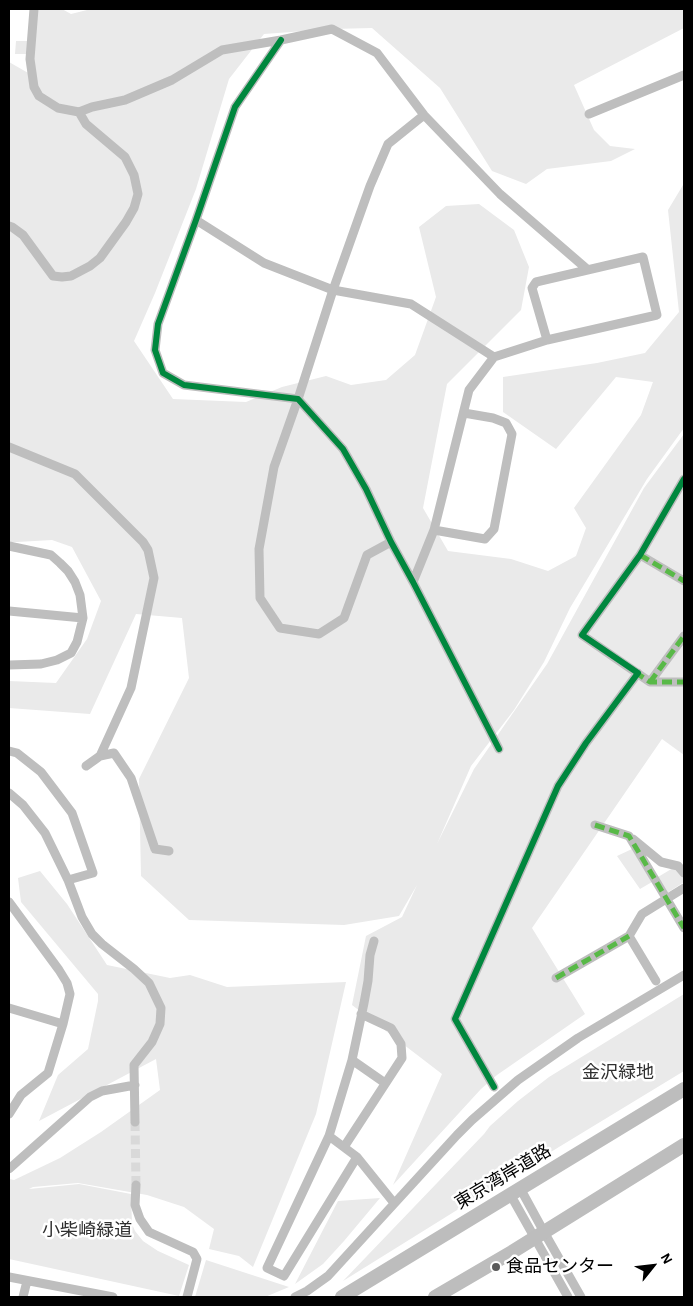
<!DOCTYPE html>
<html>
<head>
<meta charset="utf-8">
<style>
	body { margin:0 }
	#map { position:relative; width:693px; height:1306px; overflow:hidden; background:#fff; font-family:"Alegreya Sans",sans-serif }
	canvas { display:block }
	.frame { position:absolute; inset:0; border:10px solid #000; pointer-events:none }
	.north { position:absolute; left:628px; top:1241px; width:50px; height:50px; -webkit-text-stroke:4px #fff; paint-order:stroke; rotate:61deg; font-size:14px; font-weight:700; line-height:20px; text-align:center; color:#000 }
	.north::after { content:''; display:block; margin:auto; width:18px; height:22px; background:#000; clip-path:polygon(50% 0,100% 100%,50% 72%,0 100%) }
</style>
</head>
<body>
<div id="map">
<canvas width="693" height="1306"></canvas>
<div class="frame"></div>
<div class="north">N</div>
</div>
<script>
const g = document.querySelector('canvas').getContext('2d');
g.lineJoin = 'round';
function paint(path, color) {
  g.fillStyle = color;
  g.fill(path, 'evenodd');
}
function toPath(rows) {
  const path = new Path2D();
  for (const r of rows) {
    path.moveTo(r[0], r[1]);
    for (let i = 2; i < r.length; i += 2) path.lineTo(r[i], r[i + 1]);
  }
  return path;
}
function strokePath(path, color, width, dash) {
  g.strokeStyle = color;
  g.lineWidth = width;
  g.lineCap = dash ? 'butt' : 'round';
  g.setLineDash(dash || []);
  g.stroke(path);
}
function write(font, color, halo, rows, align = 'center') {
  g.font = font + ' "Alegreya Sans","Noto Sans JP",sans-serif';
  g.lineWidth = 5;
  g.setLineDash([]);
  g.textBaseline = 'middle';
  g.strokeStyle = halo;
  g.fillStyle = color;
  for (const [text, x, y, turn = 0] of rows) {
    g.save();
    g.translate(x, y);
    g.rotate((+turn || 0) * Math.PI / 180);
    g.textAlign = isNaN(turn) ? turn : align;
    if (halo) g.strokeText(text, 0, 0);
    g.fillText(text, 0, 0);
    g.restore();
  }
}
paint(toPath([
	[35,9,62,9,71,14,91,9,684,9,684,28,574,85,594,130,610,146,635,149,611,161,547,169,526,184,492,171,440,88,372,28,332,29,264,34,229,79,196,189,155,293,134,341,173,399,246,402,282,387,326,376,351,385,386,380,415,355,436,297,419,227,446,206,479,204,514,230,529,267,521,310,447,384,423,508,448,551,511,559,548,571,576,556,586,528,574,508,641,415,653,382,616,377,556,449,503,412,503,377,597,363,645,353,679,312,668,210,683,185,684,184,684,428,647,479,570,608,544,662,514,710,471,766,437,844,474,769,547,664,644,488,684,434,684,755,662,739,532,928,585,1014,497,1075,481,1089,393,1185,442,1074,352,1005,366,936,402,917,417,885,399,916,344,925,189,920,141,876,139,779,189,678,182,618,136,614,90,714,9,708,9,681,56,683,87,639,101,601,72,547,52,540,17,542,9,542,9,62,30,74,31,54,15,54,16,41,31,41],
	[632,849,652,882,640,889,617,856],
	[673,868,684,878,684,882,667,893,658,877],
	[40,871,67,904,107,965,170,978,190,975,227,987,346,982,316,1114,253,1267,239,1256,209,1249,214,1229,184,1207,147,1195,78,1183,33,1187,29,1189,79,1184,131,1194,132,1224,135,1231,143,1241,158,1251,189,1265,179,1296,9,1259,9,1179,14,1180,60,1158,101,1132,160,1090,156,1059,39,1121,58,1075,88,1049,98,1001,98,994,21,902,18,878],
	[684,994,684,1071,531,1164,343,1281,484,1134,490,1126,518,1101,549,1077],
	[380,1198,344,1241,323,1264,295,1284,338,1201],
	[206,1260,289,1287,265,1297,195,1297]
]), '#eaeaea');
strokePath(toPath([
	[135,1122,136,1185]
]), '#d9d9d9', 9, [9, 4.5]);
strokePath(toPath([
	[34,9,30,59,34,87,39,96,58,108,79,112,92,107,125,100,172,80,222,50,281,40,332,29,377,53,424,115,500,194,588,270],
	[281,40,235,107,196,220,158,324,155,350,163,373,184,385,298,399,343,449,366,489,391,542,413,582,499,749],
	[589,114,684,75],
	[196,220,264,263,333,290,411,304,494,357,469,390,434,530,413,582],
	[9,226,12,227,23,235,53,276,62,277,71,276,90,266,100,258,126,222,134,208,138,194,134,175,125,157,86,124,79,112],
	[643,257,657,315,547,340,532,288,536,282,643,257],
	[494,357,547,340],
	[9,447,75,474,143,542,148,550,154,578,131,688,100,756,86,766],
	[684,479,640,555,582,635,650,682,684,682],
	[434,530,485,539,494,529,512,434,506,423,493,418,464,413],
	[391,542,367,555,344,618,319,634,280,628,260,598,259,549,274,467,298,399,333,290,370,186,388,144,424,115],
	[9,546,51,555,60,563,68,571,75,582,80,595,83,618,77,642,71,653,57,660,41,664,9,665],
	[640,555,684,581],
	[9,611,83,618],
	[650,682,684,636],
	[9,751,17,753,41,772,72,813,93,873,68,880],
	[100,756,114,753,131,778,155,849,169,851],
	[9,793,23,805,45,833,68,880,82,917,92,934,102,944,134,969,149,983,161,1008,160,1024,152,1042,134,1065,135,1122],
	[595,825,629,836,684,928],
	[633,839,661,862,678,866,684,873],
	[9,902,59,970,67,983,70,994,63,1024,48,1073,21,1095,9,1114],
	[629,936,656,981],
	[556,978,629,936,642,914,684,888],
	[9,1008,63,1024],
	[352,1060,385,1083],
	[494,1087,455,1019,558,786,586,743,638,673],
	[329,1136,357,1157,394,1203],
	[344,1147,402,1058,401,1044,391,1028,361,1014],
	[357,1157,284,1276,267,1268,329,1136,352,1060,364,1003,368,981,370,955,374,941],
	[9,1169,90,1097,102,1091,135,1085],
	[136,1185,135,1205,140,1219,149,1232,193,1252,197,1259,187,1297],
	[520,1188,544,1232,581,1297],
	[510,1194,568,1297],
	[9,1277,113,1297],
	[23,1297,27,1281],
	[295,1297,307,1291,328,1276,457,1135,472,1120,518,1080,578,1038,684,975]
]), '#bebebe', 9);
strokePath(toPath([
	[342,1297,684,1089],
	[435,1297,512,1252,684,1145]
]), '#bdbdbd', 14);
strokePath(toPath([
	[640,555,684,581],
	[635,672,650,682,684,682],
	[650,682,684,636],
	[595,825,629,836,684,928],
	[556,978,629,936]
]), '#58b947', 5, [10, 5]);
strokePath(toPath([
	[281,40,235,107,196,220,158,324,155,350,163,373,184,385,298,399,343,449,366,489,391,542,413,582,499,749],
	[494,1087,455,1019,558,786,586,743,638,673,582,635,640,555,684,479]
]), '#00873e', 6);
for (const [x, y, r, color] of [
	[496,1267,5,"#595959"]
]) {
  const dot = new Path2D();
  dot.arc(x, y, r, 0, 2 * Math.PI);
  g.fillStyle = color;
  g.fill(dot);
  strokePath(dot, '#fff', 2);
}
write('18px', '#2f2f2f', '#fff', [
	["金沢緑地",618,1073],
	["小柴崎緑道",87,1231]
]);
write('18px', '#000', '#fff', [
	["東京湾岸道路",503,1177,-31]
]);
write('18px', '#000', '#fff', [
	["食品センター",506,1267]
], 'left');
</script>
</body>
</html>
